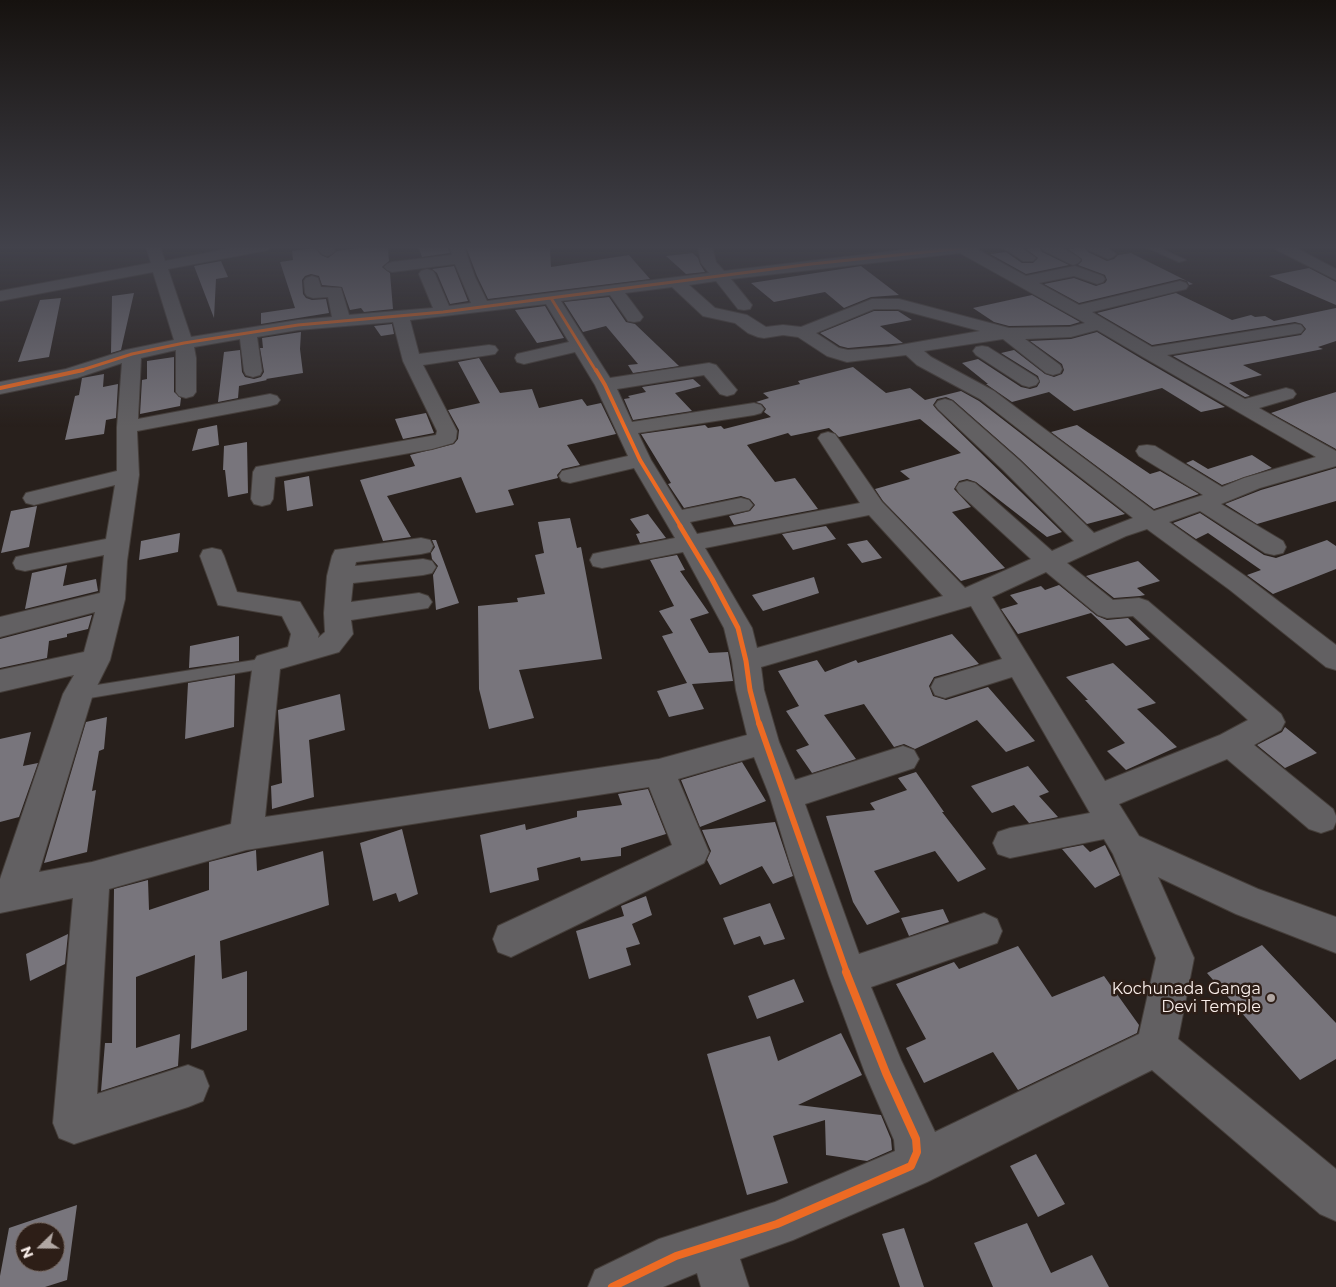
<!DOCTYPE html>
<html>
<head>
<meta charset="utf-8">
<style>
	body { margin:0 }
	#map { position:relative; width:1336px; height:1287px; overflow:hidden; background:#28201c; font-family:Montserrat,sans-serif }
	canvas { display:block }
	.north { position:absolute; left:15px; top:1222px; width:50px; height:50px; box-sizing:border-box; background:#2d1e17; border:1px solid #7f726c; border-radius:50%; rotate:248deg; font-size:14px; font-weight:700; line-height:20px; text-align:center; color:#fbf0ec }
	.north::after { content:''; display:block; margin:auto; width:18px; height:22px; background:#b1a7a3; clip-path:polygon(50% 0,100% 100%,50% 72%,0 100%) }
</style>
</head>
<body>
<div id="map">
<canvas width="1336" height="1287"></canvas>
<div class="north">N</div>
</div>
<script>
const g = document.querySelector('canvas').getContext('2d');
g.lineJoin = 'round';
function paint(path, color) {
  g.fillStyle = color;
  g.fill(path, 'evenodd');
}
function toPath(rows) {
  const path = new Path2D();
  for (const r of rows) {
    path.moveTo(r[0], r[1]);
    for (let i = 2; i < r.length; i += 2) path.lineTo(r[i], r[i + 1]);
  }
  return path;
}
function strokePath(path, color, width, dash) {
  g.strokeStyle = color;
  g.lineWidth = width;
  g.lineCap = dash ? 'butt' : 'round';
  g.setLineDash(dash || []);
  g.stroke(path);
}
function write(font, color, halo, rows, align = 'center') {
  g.font = font + ' Montserrat,sans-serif';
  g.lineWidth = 5;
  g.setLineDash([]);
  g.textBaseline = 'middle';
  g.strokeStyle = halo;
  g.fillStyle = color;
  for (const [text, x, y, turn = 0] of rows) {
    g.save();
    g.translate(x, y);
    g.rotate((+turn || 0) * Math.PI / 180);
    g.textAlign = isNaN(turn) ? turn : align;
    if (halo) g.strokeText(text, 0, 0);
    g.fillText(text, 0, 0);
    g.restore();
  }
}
paint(toPath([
	[367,247,388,247,389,261,382,267,390,273,393,309,364,312,361,308,350,310,342,287,322,285,319,276,311,274,305,276,302,280,303,294,306,298,312,300,326,299,329,313,261,324,261,313,295,308,280,262,293,260,292,251,315,248,321,255,328,258,337,251],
	[418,247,448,247,450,253,422,257],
	[466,247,550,247,551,267,629,255,650,279,488,299,477,276],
	[1036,247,1039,247,1042,252,1069,265,1026,274,990,254,1006,252,1022,263,1033,263,1038,258,1026,249],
	[1085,247,1088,252,1107,261,1114,259,1118,255,1131,253,1193,284,1189,285,1187,281,1180,279,1079,303,1044,284,1074,278,1096,286,1105,283,1107,280,1105,275,1078,265,1082,261,1082,259,1068,249],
	[693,253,698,258,700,264,705,272,686,274,666,256],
	[221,261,228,277,216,279,214,318,194,266],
	[454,266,468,301,450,304,437,273,432,269],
	[861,266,899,295,871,297,844,308,825,292,774,302,751,283],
	[1309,268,1336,282,1336,305,1269,276],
	[134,293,121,350,111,353,112,296],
	[1176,293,1232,320,1251,315,1255,317,1265,316,1274,321,1336,308,1336,341,1318,347,1323,349,1243,365,1262,375,1229,383,1250,396,1245,397,1173,356,1301,335,1306,329,1302,324,1295,322,1152,345,1097,313],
	[1032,295,1080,322,1070,325,1009,326,994,322,973,308],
	[609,297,626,322,635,324,679,366,633,373,628,365,638,364,606,326,583,332,564,302],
	[61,298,49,357,18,362,40,300],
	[545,306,564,338,537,343,515,310],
	[874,311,898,311,912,320,880,326,903,343,848,348,840,346,820,333],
	[392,324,394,334,381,336,374,326],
	[301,332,300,349,303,373,266,379,267,380,239,386,238,398,218,402,224,352,240,350,242,372,245,377,254,379,261,377,264,372,260,348,263,348,262,338],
	[1097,332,1142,359,1225,407,1201,412,1162,388,1074,411,1049,392,1012,402,986,384,988,384,962,363,978,359,1021,387,1030,389,1037,387,1040,382,1038,376,1001,353,1014,350,1045,374,1054,377,1062,374,1064,370,1062,364,1030,341,1071,339],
	[174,357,174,392,181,398,180,406,140,414,142,380,147,379,147,361],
	[479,358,500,393,532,389,539,408,582,399,587,406,601,403,616,434,567,445,580,465,562,469,557,475,558,478,508,490,514,505,476,513,461,477,387,496,411,537,383,541,360,480,415,466,410,455,454,444,458,439,459,430,448,410,480,403,458,362],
	[853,367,886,393,910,388,925,400,961,391,979,401,1125,514,1087,524,1020,459,953,400,946,397,937,399,933,405,937,410,1062,532,1047,537,976,482,967,479,959,481,954,489,971,507,952,512,1005,568,961,581,883,501,875,489,910,479,900,471,961,453,920,419,839,437,829,428,791,436,788,433,747,445,775,482,795,478,818,509,734,525,729,516,750,511,755,505,750,499,741,496,684,508,668,484,671,483,641,434,705,425,708,428,721,426,724,429,771,417,764,412,766,409,762,404,756,402,769,398,763,393,800,384,798,381],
	[104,374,103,387,118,384,116,418,106,420,104,434,65,440,75,396,79,395,82,378],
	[693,379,701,386,675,393,692,411,633,420,624,399,630,398,628,396,646,392,642,387],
	[1336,392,1336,449,1271,413,1303,402],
	[426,413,434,433,403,439,395,419],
	[217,425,219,445,192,451,198,429],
	[1077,425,1150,474,1160,471,1199,494,1154,509,1051,432],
	[247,442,248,493,228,497,225,470,223,470,224,446],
	[1252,455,1272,468,1222,485,1186,463,1193,460,1208,469],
	[1336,468,1336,501,1257,524,1225,504,1261,490],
	[309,476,313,506,287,511,284,481],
	[37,506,29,547,1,553,11,511],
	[1200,513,1264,555,1276,558,1327,540,1336,546,1336,569,1273,594,1247,575,1261,570,1208,533,1196,539,1173,523],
	[648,514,666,538,640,543,636,534,640,533,630,519],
	[570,518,577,548,581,547,602,659,519,670,534,718,489,729,479,689,478,606,518,602,517,598,545,594,535,555,544,553,538,522],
	[826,526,836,539,793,550,782,534],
	[180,533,178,552,139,560,141,541],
	[432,540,436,540,459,603,436,610,433,575,438,566,432,559,431,553,435,547],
	[867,540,882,558,862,563,847,544],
	[677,555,685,570,680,571,709,613,690,619,709,653,728,652,733,681,692,684,704,709,669,717,657,691,687,683,662,636,673,633,659,611,674,606,650,560],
	[1138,561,1160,581,1137,588,1145,595,1140,596,1114,598,1086,576],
	[67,565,63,586,96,579,98,591,25,609,32,573],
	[814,577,819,593,763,611,752,595],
	[1059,585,1097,616,1107,620,1128,618,1150,639,1126,646,1091,613,1018,634,1001,609,1018,604,1010,595,1041,586,1045,590],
	[92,615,88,629,67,634,67,637,49,641,47,658,0,668,0,639],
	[952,634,979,664,934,677,929,686,933,696,946,700,988,687,1035,741,1006,752,977,720,915,749,904,744,894,747,864,704,824,715,856,759,812,773,796,750,809,745,786,711,799,706,778,671,817,660,825,672,856,660,858,663],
	[239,636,239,661,189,668,190,646],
	[1113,663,1156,703,1137,709,1177,747,1126,770,1107,751,1125,743,1085,700,1088,700,1066,677],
	[235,675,234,727,185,739,188,683],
	[340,694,345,730,309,740,314,797,272,809,271,786,282,783,278,710],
	[107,717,104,749,99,751,92,791,96,790,87,852,44,863,86,722],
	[1285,727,1317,753,1285,768,1257,745,1282,732],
	[31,732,23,766,38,763,19,817,0,822,0,739],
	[742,762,766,801,700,827,681,780],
	[1028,766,1049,792,1039,796,1058,817,1029,823,1014,805,992,813,971,786],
	[916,772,944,812,942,812,986,869,958,882,935,851,874,871,900,912,867,925,853,902,826,816,875,810,870,803,907,790,898,778],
	[648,789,666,834,621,848,621,856,581,861,580,857,537,868,539,880,490,893,480,835,525,824,526,830,577,817,577,811,622,805,618,794],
	[775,822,793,876,773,884,762,866,720,885,707,860,711,851,702,830],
	[402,829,418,894,399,902,396,893,373,901,360,843],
	[1083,845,1090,852,1105,845,1120,875,1095,888,1062,849],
	[256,850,257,871,323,851,329,905,220,941,222,979,247,971,247,1030,191,1049,195,955,136,977,136,1048,180,1034,178,1066,101,1091,105,1043,112,1043,114,889,148,880,149,910,209,890,209,862],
	[646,896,652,915,632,924,640,944,626,948,631,965,589,979,576,931,624,916,621,906],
	[770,903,785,939,764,945,760,936,734,945,723,918],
	[943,909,949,922,909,936,901,918],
	[68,934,65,964,30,981,26,954],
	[1262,945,1336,1023,1336,1059,1300,1080,1207,973],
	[1018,946,1052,997,1104,976,1139,1025,1137,1033,1018,1090,993,1052,924,1083,906,1048,926,1039,896,984,954,962,959,969],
	[794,979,804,1002,757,1019,748,996],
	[841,1033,862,1075,798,1105,881,1115,891,1139,892,1150,867,1161,826,1155,825,1120,773,1136,788,1183,747,1195,707,1054,770,1036,778,1061],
	[1036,1154,1065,1204,1038,1217,1010,1166],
	[77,1205,67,1280,45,1287,0,1287,0,1276,9,1228],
	[25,1232,55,1232,55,1262,25,1262],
	[1027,1223,1051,1273,1092,1255,1109,1287,993,1287,974,1243],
	[904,1228,924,1287,900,1287,882,1234]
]), '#78757c');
const service = toPath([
	[1146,247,1157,247,1186,260,1179,262,1146,247],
	[267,658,272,659,274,663,272,667,267,668,78,700,73,698,71,694,73,690,78,688,267,658]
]);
const minor = toPath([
	[146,247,160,247,165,261,238,247,270,247,268,250,263,251,168,269,191,337,298,320,332,317,328,297,313,298,307,296,305,293,304,281,306,278,312,276,318,278,321,287,341,288,349,315,433,308,419,274,421,271,427,269,433,271,435,274,449,306,471,303,455,264,392,272,387,270,384,267,387,264,392,262,452,255,450,247,464,247,475,277,487,301,709,273,701,263,698,247,712,247,716,262,724,271,929,247,980,247,978,250,1026,276,1075,266,1103,276,1105,279,1103,282,1097,284,1074,276,1039,283,1079,305,1180,281,1186,283,1188,286,1186,289,1092,312,1152,347,1295,324,1301,325,1304,329,1301,333,1295,334,1167,355,1245,399,1286,388,1293,390,1296,394,1293,398,1259,408,1336,451,1336,466,1260,488,1221,504,1283,541,1286,547,1283,553,1274,555,1265,553,1200,511,1169,522,1248,578,1336,645,1336,670,1326,667,1230,590,1147,529,1126,536,1067,563,1113,600,1139,598,1148,601,1281,714,1285,722,1281,730,1254,745,1333,809,1336,816,1336,822,1333,829,1321,833,1309,829,1227,759,1119,804,1139,836,1258,889,1336,917,1336,953,1236,914,1158,877,1194,958,1178,1039,1336,1169,1336,1221,1320,1214,1152,1070,927,1182,793,1240,740,1259,749,1287,701,1287,697,1273,663,1287,588,1287,595,1270,659,1239,775,1202,895,1151,894,1140,865,1073,829,976,790,863,770,797,754,757,678,779,709,852,704,863,511,957,498,952,493,939,498,926,672,845,649,787,246,850,109,889,97,1094,188,1065,203,1071,209,1086,203,1101,188,1107,74,1144,59,1138,53,1123,73,898,0,913,0,879,63,694,74,675,0,692,0,670,84,652,95,612,0,637,0,617,100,593,104,555,25,571,16,569,13,563,16,557,25,555,106,539,115,485,34,505,26,503,23,498,26,493,117,471,117,427,122,363,77,378,0,394,0,382,66,369,126,350,174,340,153,272,0,301,0,291,151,263,146,247],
	[960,253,1085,323,1070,327,1009,328,899,299,872,299,801,327,783,325,766,327,747,315,715,308,689,285,716,281,738,309,744,310,750,309,752,305,731,279,960,253],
	[672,287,703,316,735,323,748,333,758,337,764,338,783,335,798,337,827,356,847,362,906,355,917,365,980,399,1133,518,1094,533,1019,460,952,401,945,399,938,401,935,405,938,409,1003,470,1074,541,1052,551,975,483,967,481,959,483,956,488,959,493,1031,559,965,588,882,502,835,434,828,432,821,434,818,438,860,503,697,534,690,522,749,510,753,505,749,500,741,498,682,510,651,460,638,433,754,415,761,413,764,409,761,405,754,403,632,422,617,389,704,375,720,394,727,396,734,394,737,390,716,365,709,363,610,378,561,301,610,295,628,321,634,322,640,321,643,317,625,293,672,287],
	[546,304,569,342,517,354,515,358,517,362,524,364,575,352,595,385,628,456,562,471,559,476,562,481,570,483,634,468,675,538,602,552,593,554,590,560,593,566,602,568,683,552,724,628,732,661,736,690,747,735,659,759,265,817,280,669,339,652,353,634,351,620,428,608,432,602,428,596,419,593,351,602,353,583,423,575,432,573,436,567,432,561,423,559,355,566,356,562,421,554,430,552,433,546,430,540,421,538,335,550,332,556,327,576,324,613,325,632,318,638,319,634,300,602,237,592,224,556,221,550,212,548,203,550,200,556,218,605,282,616,291,634,288,647,257,656,253,663,231,824,92,862,39,872,93,694,110,660,125,599,127,561,139,475,137,431,270,406,277,404,280,400,277,396,270,394,138,419,141,358,176,350,176,392,179,396,186,398,193,396,196,392,196,358,194,347,240,339,244,371,246,375,253,377,260,375,262,371,257,337,298,330,393,322,403,361,437,431,436,435,256,467,253,472,251,499,254,504,262,506,270,504,273,499,275,477,432,449,453,443,456,439,457,431,423,365,489,355,495,354,498,350,495,346,489,345,419,354,410,320,546,304],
	[874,309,898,309,980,331,889,347,848,350,839,348,816,333,874,309],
	[1097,330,1143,357,1316,457,1244,478,1222,487,1155,446,1147,445,1139,446,1136,451,1139,456,1203,495,1154,511,994,391,931,357,924,351,1003,339,1046,373,1053,375,1060,373,1062,369,1060,365,1025,339,1071,337,1097,330],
	[869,515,943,596,757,648,752,628,705,548,869,515],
	[1046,572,1098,615,1107,618,1133,616,1248,720,1220,735,1105,781,992,597,1046,572],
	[971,606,1002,659,935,679,931,687,935,695,945,698,1012,677,1090,813,1010,828,998,832,993,843,998,854,1010,858,1104,839,1113,854,1156,958,1139,1034,935,1132,901,1060,871,987,997,943,1002,931,997,919,984,913,859,954,805,804,914,768,919,759,914,750,903,746,795,780,779,742,764,690,761,667,971,606],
	[316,247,332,247,335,251,332,254,327,256,322,254,316,247],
	[1002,247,1020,247,1036,258,1033,261,1023,261,1002,247],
	[1041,247,1060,247,1078,257,1081,260,1078,263,1073,265,1068,263,1043,250,1041,247],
	[1087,247,1106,247,1116,254,1113,257,1108,259,1089,250,1087,247],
	[1275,247,1294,247,1336,269,1336,280,1277,250,1275,247],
	[982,346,988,347,1036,377,1039,381,1036,385,1029,387,1022,385,976,355,973,351,976,347,982,346]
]);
strokePath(service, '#453e3a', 2);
strokePath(minor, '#453e3a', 2);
paint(service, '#626062');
paint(minor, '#626062');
strokePath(toPath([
	[551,298,596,371],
	[79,371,132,354,184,343,298,325,443,312,811,264,973,247]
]), '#ed6a23', 3);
strokePath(toPath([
	[596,370,605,385,640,460,681,527],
	[0,388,83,370]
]), '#ed6a23', 4);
strokePath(toPath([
	[680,526,712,579,738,628,746,661,750,690,759,724]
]), '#ed6a23', 5);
strokePath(toPath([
	[759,723,847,973]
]), '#ed6a23', 6);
strokePath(toPath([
	[612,1287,676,1256,777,1224,911,1166,917,1152,916,1139,886,1073,846,972]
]), '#ed6a23', 8);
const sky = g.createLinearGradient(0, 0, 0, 427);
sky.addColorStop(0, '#16120f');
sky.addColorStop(0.58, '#42424b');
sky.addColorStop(1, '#42424b00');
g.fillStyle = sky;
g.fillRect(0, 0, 1336, 427);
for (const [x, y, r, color] of [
	[1271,998,5,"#b1a7a3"]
]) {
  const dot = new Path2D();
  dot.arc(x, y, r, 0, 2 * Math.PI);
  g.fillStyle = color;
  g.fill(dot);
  strokePath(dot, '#2d1e17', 2);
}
write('16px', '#fbf0ec', '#2d1e17', [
	["Kochunada Ganga",1261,989],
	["Devi Temple",1261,1007]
], 'right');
</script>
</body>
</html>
